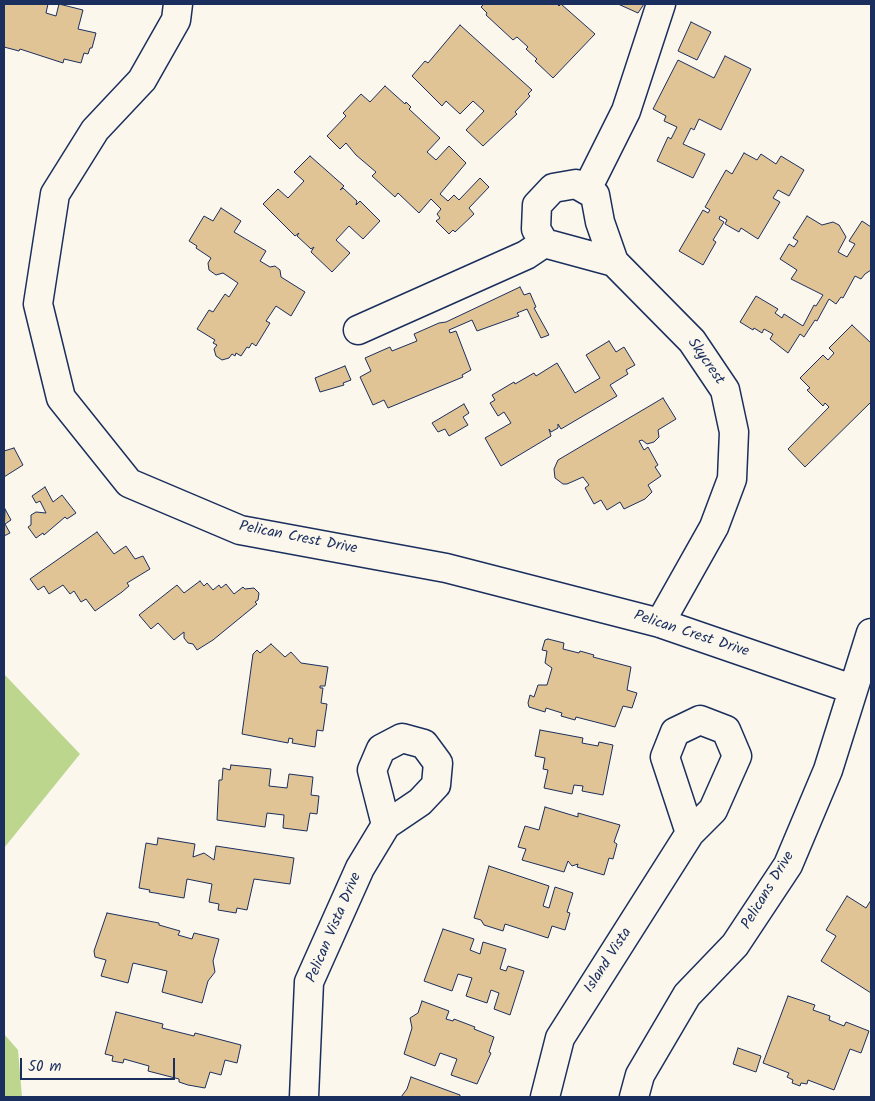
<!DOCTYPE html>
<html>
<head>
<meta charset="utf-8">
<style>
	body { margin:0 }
	#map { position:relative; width:875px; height:1101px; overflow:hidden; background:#fbf7ec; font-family:Kalam,sans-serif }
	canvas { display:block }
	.frame { position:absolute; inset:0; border:5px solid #1b2f5e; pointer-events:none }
	.scale { position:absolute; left:20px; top:1058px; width:155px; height:22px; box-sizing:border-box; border:2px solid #1b2f5e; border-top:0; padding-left:6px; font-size:15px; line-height:18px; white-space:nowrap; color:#1b2f5e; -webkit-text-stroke:4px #fbf7ec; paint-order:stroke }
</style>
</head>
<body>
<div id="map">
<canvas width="875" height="1101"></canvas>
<div class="frame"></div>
<div class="scale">50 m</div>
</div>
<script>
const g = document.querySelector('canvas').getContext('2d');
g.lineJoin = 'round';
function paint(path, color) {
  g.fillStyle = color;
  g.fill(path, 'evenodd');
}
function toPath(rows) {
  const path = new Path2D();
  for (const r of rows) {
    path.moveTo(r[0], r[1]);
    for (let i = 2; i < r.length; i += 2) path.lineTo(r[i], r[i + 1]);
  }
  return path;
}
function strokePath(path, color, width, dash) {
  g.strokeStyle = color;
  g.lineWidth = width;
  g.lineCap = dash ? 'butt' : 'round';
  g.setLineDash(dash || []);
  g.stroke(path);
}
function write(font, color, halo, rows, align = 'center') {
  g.font = font + ' Kalam,sans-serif';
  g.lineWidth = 4.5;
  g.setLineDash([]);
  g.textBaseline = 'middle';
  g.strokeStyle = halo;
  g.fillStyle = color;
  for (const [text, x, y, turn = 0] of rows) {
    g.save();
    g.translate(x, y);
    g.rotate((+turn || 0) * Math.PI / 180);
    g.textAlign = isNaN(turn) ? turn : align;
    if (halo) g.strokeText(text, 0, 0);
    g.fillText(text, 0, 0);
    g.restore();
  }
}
paint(toPath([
	[4,674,80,754,4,848],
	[4,1034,18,1050,22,1097,4,1097]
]), '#bcd68d');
const building = toPath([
	[4,4,48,4,46,13,56,16,59,4,83,10,78,29,96,33,92,48,90,48,88,54,84,53,81,63,64,59,63,63,20,49,19,51,4,47,4,4],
	[484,4,557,4,559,6,561,4,595,34,553,78,535,61,537,59,526,49,528,47,517,37,513,40,486,15,487,13,481,7,484,4],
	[618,4,644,4,638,13,618,4],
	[691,22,711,32,697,60,678,51,691,22],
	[460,25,532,90,528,94,530,96,515,112,517,114,483,146,466,130,484,111,473,101,460,114,446,101,442,106,412,76,425,61,428,63,460,25],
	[725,56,751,69,721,130,699,119,694,130,691,128,683,144,705,154,693,178,657,161,668,137,671,139,677,127,664,121,666,116,653,109,678,60,714,78,725,56],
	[385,86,405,104,406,102,411,107,409,109,440,138,427,152,436,160,449,146,466,163,440,194,448,201,454,195,459,200,480,178,489,187,469,208,474,214,455,232,453,230,449,234,436,221,440,218,437,214,441,209,431,199,419,213,398,193,395,197,372,176,376,172,356,155,346,143,340,149,327,136,346,116,343,113,361,94,370,102,385,86],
	[744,153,757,160,761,154,776,164,781,156,804,170,789,196,778,190,773,198,780,202,758,239,741,228,739,232,725,224,727,220,720,216,719,219,724,222,713,240,716,242,703,265,679,251,703,210,708,213,710,210,705,207,726,170,732,174,744,153],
	[310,156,344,186,340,190,343,188,357,201,356,205,360,201,380,221,363,239,349,226,336,240,350,253,332,272,311,252,314,247,311,249,297,236,299,233,295,236,263,204,278,189,288,198,304,181,294,172,310,156],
	[221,208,241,221,234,232,266,251,260,261,270,267,275,266,280,270,281,277,305,292,291,316,276,306,266,321,270,323,256,346,252,343,249,348,247,347,241,356,236,353,235,356,232,354,229,358,222,360,216,356,214,349,217,345,213,343,215,340,197,329,209,310,213,312,225,294,229,297,238,283,223,273,216,275,209,270,208,263,211,258,196,248,197,246,189,241,204,216,213,221,221,208],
	[807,216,822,225,833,222,839,225,846,237,838,252,847,257,855,244,849,241,862,221,871,227,871,270,865,274,861,279,855,276,843,298,841,297,836,304,829,299,817,321,815,320,804,337,800,334,788,353,770,339,773,334,764,329,762,333,754,328,753,330,740,322,756,296,778,309,775,313,782,318,784,314,803,326,814,305,816,306,823,295,791,279,797,270,780,259,789,244,794,247,798,241,793,238,807,216],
	[520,287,524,295,530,293,536,307,534,308,549,335,541,338,527,309,517,313,519,316,477,331,472,320,449,330,450,333,456,331,471,370,462,375,463,377,388,408,384,400,373,405,360,377,371,371,365,358,390,347,392,351,417,341,414,334,439,323,446,322,520,287],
	[852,325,871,343,871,402,805,467,788,449,829,407,825,403,823,406,807,390,810,388,800,378,823,355,828,360,834,353,829,348,852,325],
	[609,341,616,352,624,347,635,365,626,370,628,374,610,385,617,396,561,429,558,424,558,428,551,432,549,429,551,436,501,466,485,438,511,423,504,412,498,416,490,403,495,400,492,395,514,382,515,384,534,373,536,376,557,363,575,393,600,378,586,355,609,341],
	[345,366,351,380,343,383,344,385,320,392,315,378,345,366],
	[663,398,676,419,658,430,659,437,654,442,647,444,642,440,639,441,644,450,648,447,658,465,655,467,661,476,648,485,652,492,645,499,624,509,620,502,607,510,601,500,594,504,585,488,589,485,583,477,567,484,563,484,555,478,554,469,558,460,663,398],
	[464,404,469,413,463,417,468,425,449,436,445,429,438,432,432,423,464,404],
	[14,448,23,465,4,477,4,451,14,448],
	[45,487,53,502,62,495,76,513,67,519,65,517,44,535,43,533,36,538,28,527,31,525,31,515,36,512,46,513,40,501,36,503,32,496,45,487],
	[5,509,11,520,5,524,10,533,4,536,5,509],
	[97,532,114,554,126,546,135,559,143,556,150,569,127,583,129,586,122,592,95,611,86,599,81,602,74,591,70,594,63,585,49,594,44,586,38,590,30,579,97,532],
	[200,581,204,586,207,583,213,590,219,585,221,588,226,584,234,594,243,587,245,589,254,588,259,593,258,600,255,602,257,604,213,640,197,650,193,644,188,643,184,638,184,632,174,640,158,623,151,629,139,615,177,585,184,593,200,581],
	[548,639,564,643,563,649,579,653,580,651,594,655,593,657,631,667,627,690,637,693,632,708,623,706,615,727,576,717,575,720,561,716,562,713,546,708,545,712,529,707,528,703,530,695,534,697,538,685,547,685,552,668,545,663,547,651,542,650,545,640,548,639],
	[271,644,285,657,291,652,301,663,328,667,325,686,320,686,320,688,323,688,321,703,327,704,323,731,317,730,315,747,292,743,293,739,289,738,288,743,242,734,253,654,257,650,260,653,271,644],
	[540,730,583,738,582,743,598,746,599,742,613,745,603,795,582,791,583,786,574,785,572,794,544,788,548,770,543,769,545,758,535,756,540,730],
	[231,765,271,769,269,786,287,788,289,774,313,777,311,795,319,796,317,814,310,813,307,831,283,828,284,815,267,813,265,827,217,820,219,780,222,780,223,768,230,770,231,765],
	[545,807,578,817,578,813,620,825,614,842,617,844,613,859,609,858,604,875,577,867,578,864,572,866,568,861,564,872,522,860,526,849,518,847,525,826,539,830,545,807],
	[158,838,195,844,193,857,204,853,214,860,216,846,294,858,290,884,254,879,247,910,237,908,236,913,218,910,219,904,209,902,212,884,187,879,184,898,149,892,150,890,139,888,146,843,157,845,158,838],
	[489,866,549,886,543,906,549,908,555,887,573,893,567,912,570,913,565,930,552,926,548,938,505,924,503,931,484,925,481,920,474,918,489,866],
	[847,896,866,908,871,900,871,993,821,961,836,936,826,930,847,896],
	[107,913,159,923,159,925,180,931,178,935,192,939,194,933,219,939,213,961,215,972,208,981,202,1003,162,992,167,971,133,963,128,983,101,976,106,960,95,957,94,951,107,913],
	[443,929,474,939,470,950,480,954,483,942,506,949,500,969,506,971,508,966,524,971,510,1015,494,1009,499,993,491,990,487,1003,466,996,472,978,458,974,452,991,424,981,443,929],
	[788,996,815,1005,813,1010,830,1016,829,1020,844,1026,846,1022,869,1031,861,1053,850,1049,834,1090,808,1080,807,1084,801,1083,800,1086,792,1083,793,1080,787,1077,789,1073,763,1063,788,996],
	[422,1001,449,1011,446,1019,453,1021,454,1019,475,1027,474,1029,494,1037,489,1052,491,1053,477,1084,451,1075,457,1059,440,1053,435,1066,404,1054,412,1028,410,1018,418,1013,422,1001],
	[116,1012,163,1024,162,1028,194,1036,195,1033,241,1045,237,1063,225,1060,221,1075,210,1072,205,1088,188,1085,179,1082,179,1079,148,1071,149,1066,124,1059,123,1063,112,1061,113,1056,105,1054,116,1012],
	[738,1048,761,1056,756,1072,733,1064,738,1048],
	[411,1077,460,1095,460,1097,401,1097,407,1089,411,1077]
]);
paint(building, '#e0c495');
strokePath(building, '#1b2f5e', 1);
const minor = toPath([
	[178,4,176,20,142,80,95,130,55,194,38,304,61,398,129,483,240,530,446,568,660,623,852,689],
	[587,189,626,111,661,4],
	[614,262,544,243,536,229,537,205,553,188,576,184,595,195,600,222,614,262,692,341,725,390,734,432,732,479,714,527,660,623],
	[358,330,526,255,544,243],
	[304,1097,309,982,360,868,386,825,420,802,436,785,438,763,424,744,402,738,381,749,372,770,386,825],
	[545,1097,560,1038,690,833,713,810,737,756,726,730,700,720,675,732,665,757,690,833],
	[634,1097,640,1075,687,995,735,945,788,865,828,770,871,633]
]);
strokePath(minor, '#1b2f5e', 31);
strokePath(minor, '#fbf7ec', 28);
write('15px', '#1b2f5e', '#fbf7ec', [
	["Skycrest",705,362,55],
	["Pelican Crest Drive",298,539,11],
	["Pelican Crest Drive",691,635,18],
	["Pelicans Drive",769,891,-59],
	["Pelican Vista Drive",335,928,-67],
	["Island Vista",609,961,-57]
]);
</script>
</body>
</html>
